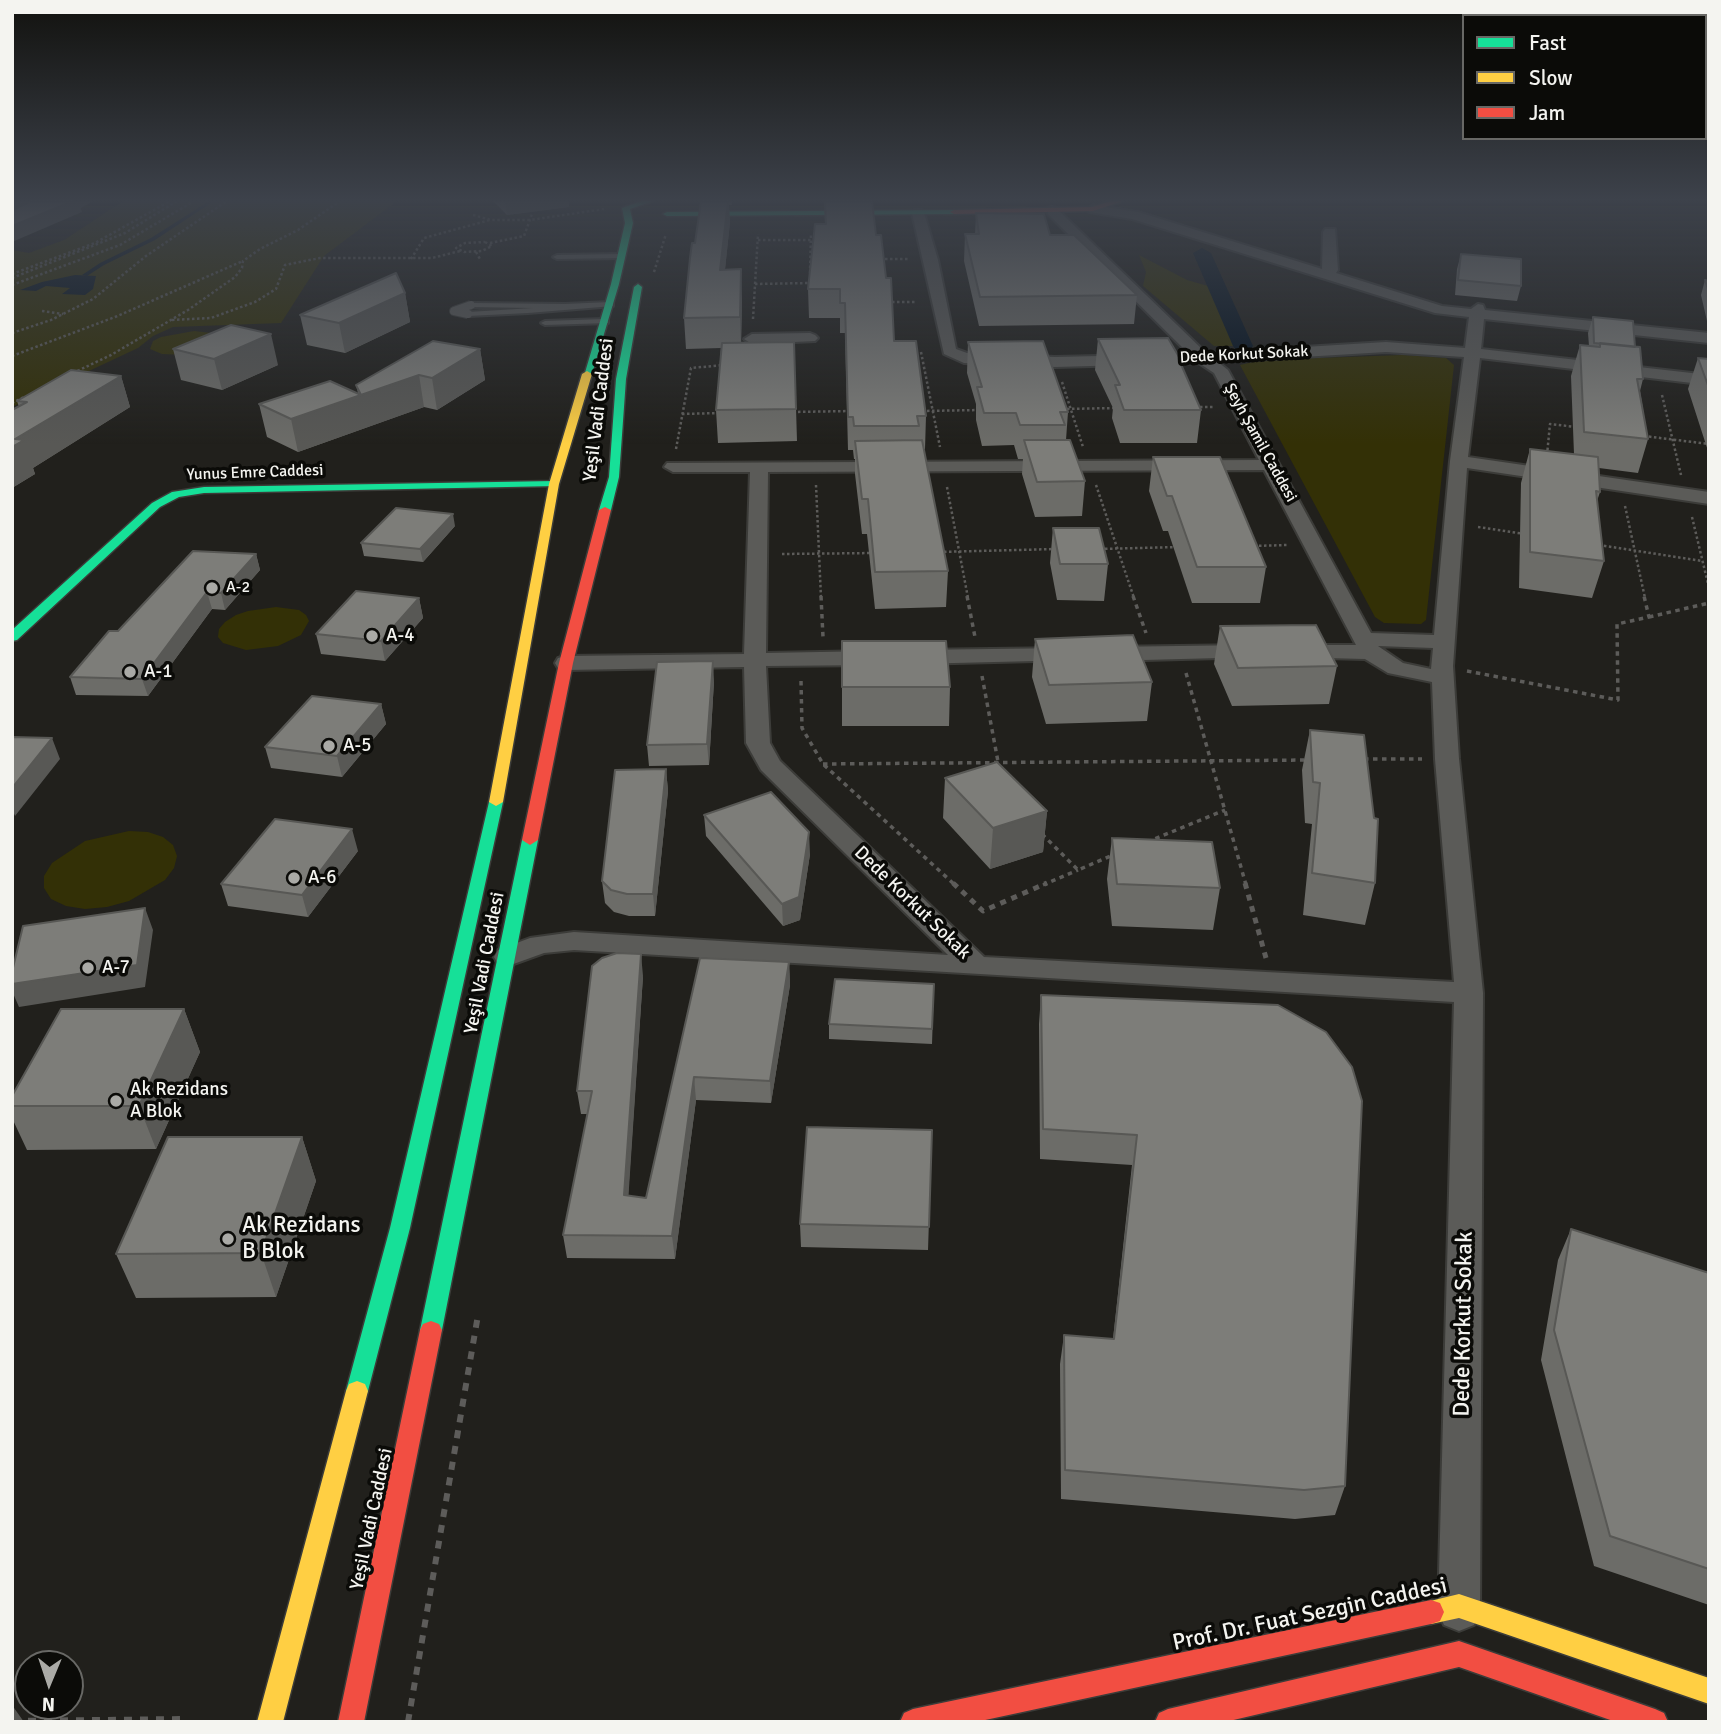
<!DOCTYPE html>
<html>
<head>
<meta charset="utf-8">
<style>
	body { margin:0 }
	#map { position:relative; width:1721px; height:1734px; overflow:hidden; background:#21201c; font-family:Signika,sans-serif }
	canvas { display:block }
	.frame { position:absolute; inset:0; border:14px solid #f4f4f0; pointer-events:none }
	.legend { position:absolute; left:1462px; top:14px; width:245px; height:126px; box-sizing:border-box; background:#0b0b08; border:2px solid #686865; margin:0; padding:9px 12px; list-style:none; font-size:21px; color:#f4f4f0 }
	.legend li { display:flex; align-items:center; gap:14px; height:35px }
	.legend b { width:35px; border:2px solid #686865 }
	.north { position:absolute; left:14px; top:1650px; width:70px; height:70px; box-sizing:border-box; background:#0b0b08; border:2px solid #686865; border-radius:50%; rotate:182deg; font-size:19px; font-weight:700; line-height:28px; text-align:center; color:#f4f4f0 }
	.north::after { content:''; display:block; margin:auto; width:24px; height:32px; background:#aaaaa6; clip-path:polygon(50% 0,100% 100%,50% 72%,0 100%) }
</style>
</head>
<body>
<div id="map">
<canvas width="1721" height="1734"></canvas>
<div class="frame"></div>
<ul class="legend">
<li><b style="height:9px;background:#16e098"></b>Fast</li>
<li><b style="height:9px;background:#ffcf43"></b>Slow</li>
<li><b style="height:9px;background:#f24e42"></b>Jam</li>
</ul>
<div class="north">N</div>
</div>
<script>
const g = document.querySelector('canvas').getContext('2d');
g.lineJoin = 'round';
function paint(path, color) {
  g.fillStyle = color;
  g.fill(path, 'evenodd');
}
function toPath(rows) {
  const path = new Path2D();
  for (const r of rows) {
    path.moveTo(r[0], r[1]);
    for (let i = 2; i < r.length; i += 2) path.lineTo(r[i], r[i + 1]);
  }
  return path;
}
function strokePath(path, color, width, dash) {
  g.strokeStyle = color;
  g.lineWidth = width;
  g.lineCap = dash ? 'butt' : 'round';
  g.setLineDash(dash || []);
  g.stroke(path);
}
function write(font, color, halo, rows, align = 'center') {
  g.font = font + ' Signika,sans-serif';
  g.lineWidth = 7;
  g.setLineDash([]);
  g.textBaseline = 'middle';
  g.strokeStyle = halo;
  g.fillStyle = color;
  for (const [text, x, y, turn = 0] of rows) {
    g.save();
    g.translate(x, y);
    g.rotate((+turn || 0) * Math.PI / 180);
    g.textAlign = isNaN(turn) ? turn : align;
    if (halo) g.strokeText(text, 0, 0);
    g.fillText(text, 0, 0);
    g.restore();
  }
}
paint(toPath([
	[123,201,397,201,324,256,281,323,173,327,153,336,138,348,12,407,12,250,29,253,64,240],
	[1139,255,1187,280,1208,286,1234,346,1214,346,1143,286,1146,272],
	[194,331,212,333,184,355,162,354,150,349,153,341,161,337],
	[1403,355,1446,358,1454,365,1426,620,1421,624,1384,623,1375,617,1240,365,1262,360],
	[276,607,299,610,306,615,309,621,301,635,278,646,246,650,223,643,218,637,219,629,225,622,236,615,248,611],
	[129,831,148,832,163,837,173,845,177,856,174,868,165,880,129,901,107,907,85,909,66,906,51,899,44,888,44,876,52,863,85,841]
]), '#333006');
paint(toPath([
	[75,275,96,276,93,289,85,295,62,294,70,288,46,286,36,291,20,290,42,282]
]), '#041220');
paint(toPath([
	[209,201,214,201,155,240,104,265,87,276,82,275,100,263,151,238,209,201]
]), '#041220');
paint(toPath([
	[1202,248,1211,253,1253,346,1250,350,1236,350,1233,346,1193,253,1202,248]
]), '#041220');
const lane = toPath([
	[621,254,624,258,557,259,553,257,557,255,621,254],
	[610,302,613,302,613,306,528,313,468,316,464,314,468,312,533,308,468,307,467,305,471,303,565,304,610,302],
	[605,319,608,319,608,323,545,325,541,323,545,321,605,319]
]);
const street = toPath([
	[1093,205,1138,212,1322,269,1323,232,1325,229,1335,229,1338,270,1336,273,1442,306,1471,309,1478,304,1483,305,1485,310,1709,333,1709,343,1484,319,1481,349,1709,375,1709,385,1480,358,1468,457,1709,492,1709,504,1467,468,1453,666,1459,759,1483,993,1480,1611,1474,1625,1459,1631,1444,1625,1438,1611,1454,1002,574,950,544,953,508,966,498,964,494,957,498,950,530,938,574,932,948,955,761,770,746,743,744,667,566,670,558,668,555,663,558,658,566,656,744,654,750,472,673,472,664,467,667,463,1259,460,1214,373,1199,363,1055,367,964,363,944,354,912,213,914,210,922,210,924,213,938,260,956,349,967,353,1055,357,1189,354,1048,214,1048,208,1052,207,1056,208,1206,353,1386,342,1465,348,1469,317,1435,313,1132,219,1089,212,1087,209,1093,205],
	[1386,352,1464,357,1450,461,1434,635,1371,633,1228,370,1218,362,1386,352],
	[1264,470,1356,645,1295,645,1287,647,1284,652,1287,657,1365,659,1388,673,1432,682,1435,759,1454,982,984,957,780,761,770,743,766,666,875,665,883,663,886,658,883,653,875,651,766,653,768,472,1264,470],
	[1378,646,1433,648,1431,669,1403,663,1378,646],
	[810,333,815,335,818,338,815,341,752,344,744,339,752,334,810,333],
	[1250,645,1258,647,1261,652,1258,657,1106,661,1098,659,1095,654,1098,649,1106,647,1250,645],
	[1068,648,1076,650,1079,655,1076,660,914,664,906,662,903,657,906,652,914,650,1068,648]
]);
const fast = toPath([
	[641,201,653,201,630,209,633,223,619,284,592,374,584,376,611,284,625,223,622,208,641,201],
	[954,210,957,214,667,216,663,214,667,212,954,210],
	[638,284,642,287,626,379,619,477,611,510,605,513,599,510,609,477,616,379,634,287,638,284],
	[554,481,558,482,558,486,204,493,179,497,160,507,17,640,12,641,12,630,152,503,172,492,204,487,554,481],
	[496,798,503,802,410,1228,368,1391,365,1398,357,1401,349,1398,346,1391,390,1228,489,802,496,798],
	[530,835,538,840,442,1330,439,1336,431,1339,423,1336,420,1330,522,840,530,835]
]);
const slow = toPath([
	[587,371,592,374,559,484,503,802,496,806,489,802,549,484,582,374,587,371],
	[357,1381,365,1384,368,1391,283,1722,257,1722,346,1391,349,1384,357,1381],
	[1459,1594,1709,1678,1709,1704,1459,1618,1431,1624,1422,1621,1418,1612,1422,1603,1459,1594]
]);
const jam = toPath([
	[1111,201,1123,201,1093,211,954,214,950,212,954,210,1092,207,1111,201],
	[605,507,611,510,573,663,538,840,530,845,522,840,559,663,599,510,605,507],
	[431,1321,439,1324,442,1330,364,1722,338,1722,420,1330,423,1324,431,1321],
	[1431,1600,1440,1603,1444,1612,1440,1621,1431,1624,976,1722,900,1722,904,1713,913,1709,1431,1600],
	[1459,1641,1655,1709,1664,1713,1668,1722,1616,1722,1459,1667,1225,1722,1155,1722,1159,1713,1168,1709,1459,1641]
]);
strokePath(lane, '#3c3c39', 4);
strokePath(street, '#3c3c39', 4);
strokePath(fast, '#3c3c39', 3);
strokePath(slow, '#3c3c39', 3);
strokePath(jam, '#3c3c39', 3);
strokePath(toPath([
	[473,215,491,220,530,220,604,209],
	[758,240,811,240],
	[485,242,492,246,482,251,464,252,456,248,465,243,485,242],
	[490,243,524,236,532,214],
	[476,252,480,259],
	[411,259,424,238,490,220],
	[880,259,909,259],
	[654,272,666,234],
	[810,273,811,233],
	[12,274,95,243,170,201],
	[12,278,125,233,177,201],
	[755,284,810,283],
	[12,285,120,245,194,201],
	[887,302,917,302],
	[42,311,63,314],
	[753,319,758,234],
	[172,320,211,318,255,302,276,289,285,265,320,258,432,258,460,251],
	[12,333,51,320,93,299,146,256,227,201],
	[921,352,940,447],
	[12,356,115,317,243,261],
	[73,373,111,355,188,310,235,277,242,268,243,261,260,249,298,230,340,201],
	[1062,382,1083,447],
	[1662,395,1681,475],
	[12,403,24,397],
	[1195,407,1215,407],
	[1062,409,1117,408],
	[922,411,980,410],
	[793,412,851,411],
	[682,414,721,413],
	[1644,436,1709,444],
	[676,449,691,368,725,365],
	[1547,455,1550,424,1576,427],
	[816,485,821,598],
	[1096,485,1134,598],
	[947,487,968,598],
	[1625,506,1645,598],
	[1692,517,1709,588],
	[1478,527,1525,534],
	[1599,545,1702,561],
	[1254,546,1287,545],
	[1100,549,1179,547],
	[939,552,1056,549],
	[782,554,874,553]
]), '#5d5c5a', 2.5, [2.5, 2.5]);
strokePath(toPath([
	[821,596,823,637],
	[967,596,975,637],
	[1133,596,1146,633],
	[1649,617,1709,603],
	[1467,671,1618,700,1617,624,1649,617,1644,596],
	[1186,673,1246,885],
	[982,676,999,767],
	[801,681,802,728,823,764,955,885],
	[1364,759,1422,759],
	[823,764,1310,760],
	[1042,834,1078,870,1113,855],
	[1147,842,1225,810],
	[1043,885,1078,870]
]), '#5d5c5a', 3.5, [4.5, 4.5]);
strokePath(toPath([
	[953,883,983,911,1047,883],
	[1245,883,1266,958]
]), '#5d5c5a', 5, [6, 6]);
strokePath(toPath([
	[12,1721,187,1719],
	[408,1722,478,1315]
]), '#5d5c5a', 6, [8, 8]);
paint(lane, '#5b5b58');
paint(street, '#5b5b58');
paint(fast, '#16e098');
paint(slow, '#ffcf43');
paint(jam, '#f24e42');
const laneBridge = toPath([
	[468,314,454,311,471,305]
]);
strokePath(laneBridge, '#3c3c39', 10, []);
strokePath(laneBridge, '#5b5b58', 8);
paint(toPath([
	[493,201,569,201,569,207,507,215],
	[701,201,732,201,732,205,729,205,730,222,725,269,742,298,741,343,794,342,797,441,718,443,716,410,721,348,686,349,684,318],
	[824,201,872,201,876,235,894,341,926,416,925,449,923,449,948,571,946,607,875,609,867,534,862,534,855,474,855,459,854,459,853,450,848,450,845,333,840,333,840,318,809,318,808,289,825,224],
	[976,213,1050,235,1137,295,1134,324,979,326,964,261,965,234,975,234],
	[1461,254,1521,286,1517,301,1455,295,1457,269],
	[1705,280,1709,281,1709,321,1707,321,1701,295],
	[405,293,410,322,345,353,307,345,300,315],
	[1593,317,1635,347,1643,379,1640,391,1648,439,1638,473,1599,468,1600,492,1597,501,1604,561,1592,598,1519,588,1521,483,1530,449,1574,454,1571,376,1580,345,1589,346,1588,333],
	[1098,339,1182,362,1182,366,1201,410,1197,443,1120,443,1112,418,1113,408,1095,370],
	[968,342,1068,412,1066,440,1085,481,1082,516,1035,517,1022,474,1023,459,1018,459,1014,445,982,446,976,420,976,404,967,373],
	[173,349,278,365,222,390,181,380],
	[480,349,485,380,437,410,424,407,298,452,267,437,259,404,358,393,356,385],
	[1698,358,1709,359,1709,454,1688,389],
	[121,376,130,407,33,468,35,474,12,488,19,407,17,401],
	[1153,457,1266,567,1260,603,1192,603,1168,531,1163,531,1149,491],
	[455,526,423,562,364,556,361,543],
	[1053,528,1108,564,1104,601,1057,600,1050,563],
	[256,554,260,570,225,610,212,609,148,696,76,695,70,677,118,631],
	[419,598,423,618,385,661,321,654,316,634],
	[1220,626,1337,666,1329,704,1232,706,1214,664],
	[1035,639,1152,682,1147,721,1046,724,1032,677],
	[842,641,950,687,949,726,842,726],
	[714,681,709,765,649,766,647,745],
	[381,704,386,724,342,777,271,768,265,747],
	[1310,730,1374,818,1375,883,1365,925,1303,915,1312,824,1305,823,1302,770],
	[666,769,668,791,655,916,629,916,614,912,605,903,602,881],
	[945,778,1047,811,1043,852,990,869,943,818],
	[704,815,810,854,800,920,783,926,706,836],
	[1112,838,1220,888,1213,930,1112,926,1107,879],
	[358,851,308,917,228,906,221,884],
	[700,958,789,962,790,985,771,1103,696,1100,675,1259,567,1258,563,1235,588,1114,581,1114,577,1091,643,976,628,1196,646,1198],
	[934,984,932,1044,829,1039,829,1024],
	[1041,995,1278,1005,1345,1486,1335,1515,1295,1519,1061,1499,1060,1364,1064,1335,1113,1339,1132,1165,1040,1159,1039,1024],
	[184,1009,200,1052,156,1149,27,1150,12,1118,12,1096],
	[932,1130,928,1250,801,1247,800,1224],
	[302,1137,316,1181,276,1297,136,1298,116,1254],
	[1571,1229,1709,1273,1709,1605,1594,1566,1541,1360,1558,1260]
]), '#6c6c68');
paint(toPath([
	[13,201,45,201,12,217,12,202],
	[71,201,93,201,81,208,82,212,12,242,12,226],
	[505,201,569,201,569,207,507,215],
	[728,201,730,222,722,298,720,270],
	[741,269,742,298,741,348,740,317],
	[405,293,410,322,345,353,339,323],
	[271,334,278,365,222,390,214,359],
	[480,349,485,380,437,410,432,378],
	[419,375,424,407,298,452,291,419],
	[121,376,130,407,33,468,35,474,12,488,12,447,15,439],
	[453,514,455,526,423,562,420,549],
	[256,554,260,570,225,610,221,593],
	[207,592,212,609,148,696,142,679],
	[419,598,423,618,385,661,381,641],
	[713,661,714,681,709,765,707,744],
	[381,704,386,724,342,777,337,756],
	[52,738,60,759,15,816,12,809,12,788],
	[666,769,668,791,655,916,653,894],
	[1047,811,1043,852,990,869,993,828],
	[352,829,358,851,308,917,302,895],
	[809,832,810,854,800,920,783,926,782,904],
	[145,908,153,930,145,987,19,1007,12,991,12,984],
	[641,954,643,976,627,1218,624,1195],
	[789,962,790,985,771,1103,770,1081],
	[184,1009,200,1052,156,1149,139,1106],
	[694,1077,696,1100,675,1259,672,1236],
	[302,1137,316,1181,276,1297,261,1253],
	[12,1705,24,1722,12,1722]
]), '#585855');
const building = toPath([
	[32,201,73,201,12,226,12,210,32,201],
	[701,201,728,201,720,270,741,269,740,317,684,318,690,258,692,243,695,243,701,201],
	[825,201,872,201,876,235,881,235,886,278,891,278,894,341,916,341,926,416,917,416,919,426,854,426,853,417,848,417,845,303,840,303,840,289,808,289,815,224,826,224,825,201],
	[976,213,1044,214,1050,235,1074,235,1137,295,980,297,965,234,979,234,976,213],
	[1461,254,1521,259,1521,286,1458,280,1461,254],
	[396,273,405,293,339,323,300,315,396,273],
	[1705,280,1709,281,1709,292,1705,280],
	[1593,317,1633,321,1635,347,1594,343,1593,317],
	[231,325,271,334,214,359,173,349,231,325],
	[1168,338,1182,362,1180,362,1201,410,1124,410,1115,385,1120,385,1098,339,1168,338],
	[433,341,480,349,432,378,419,375,291,419,259,404,330,381,361,395,356,385,433,341],
	[1043,341,1068,412,1060,412,1065,425,1020,425,1016,413,984,413,977,387,982,387,968,342,1043,341],
	[794,342,796,409,716,410,722,343,794,342],
	[1600,343,1640,347,1643,379,1637,379,1648,439,1584,432,1580,345,1600,347,1600,343],
	[1698,358,1709,359,1709,388,1698,358],
	[71,370,121,376,15,439,24,440,12,447,12,410,27,402,17,401,71,370],
	[922,440,948,571,875,572,868,499,862,499,855,441,922,440],
	[1024,440,1070,440,1085,481,1037,482,1024,440],
	[1530,449,1598,457,1600,492,1596,491,1604,561,1530,552,1530,449],
	[1153,457,1220,457,1266,567,1197,567,1172,496,1167,496,1153,457],
	[396,508,453,514,420,549,361,543,396,508],
	[1053,528,1099,528,1108,564,1060,564,1053,528],
	[193,551,256,554,221,593,207,592,142,679,70,677,109,631,118,631,193,551],
	[356,591,419,598,381,641,316,634,356,591],
	[1316,625,1337,666,1238,668,1220,626,1316,625],
	[1133,635,1152,682,1049,685,1035,639,1133,635],
	[842,641,946,641,950,687,842,687,842,641],
	[713,661,707,744,647,745,657,662,713,661],
	[312,696,381,704,337,756,265,747,312,696],
	[1310,730,1364,735,1374,818,1378,819,1375,883,1312,873,1320,783,1313,782,1310,730],
	[12,737,52,738,12,788,12,737],
	[997,762,1047,811,993,828,945,778,997,762],
	[666,769,653,894,627,894,611,890,602,881,615,770,666,769],
	[771,792,809,832,799,897,782,904,704,815,771,792],
	[275,819,352,829,302,895,221,884,275,819],
	[1112,838,1212,842,1220,888,1117,884,1112,838],
	[145,908,137,965,12,984,12,972,23,926,145,908],
	[617,953,641,954,624,1195,646,1198,700,958,789,962,770,1081,694,1077,672,1236,563,1235,592,1091,577,1091,592,966,602,958,617,953],
	[835,979,934,984,932,1029,829,1024,835,979],
	[1041,995,1278,1005,1326,1032,1352,1067,1362,1101,1345,1486,1304,1490,1065,1470,1064,1335,1114,1339,1137,1135,1043,1129,1041,995],
	[61,1009,184,1009,139,1106,12,1106,12,1096,61,1009],
	[807,1127,932,1130,929,1227,800,1224,807,1127],
	[168,1137,302,1137,261,1253,116,1254,168,1137],
	[1571,1229,1709,1273,1709,1569,1610,1536,1554,1330,1571,1229]
]);
paint(building, '#7d7d79');
strokePath(building, '#585855', 2);
const sky = g.createLinearGradient(0, 0, 0, 444);
sky.addColorStop(0, '#12120f');
sky.addColorStop(0.45, '#3d424b');
sky.addColorStop(1, '#3d424b00');
g.fillStyle = sky;
g.fillRect(0, 0, 1721, 444);
for (const [x, y, r, color] of [
	[212,588,7,"#aaaaa6"],
	[372,636,7,"#aaaaa6"],
	[130,672,7,"#aaaaa6"],
	[329,746,7,"#aaaaa6"],
	[294,878,7,"#aaaaa6"],
	[88,968,7,"#aaaaa6"],
	[116,1101,7,"#aaaaa6"],
	[228,1239,7,"#aaaaa6"]
]) {
  const dot = new Path2D();
  dot.arc(x, y, r, 0, 2 * Math.PI);
  g.fillStyle = color;
  g.fill(dot);
  strokePath(dot, '#0b0b08', 2.5);
}
write('16px', '#f4f4f0', '#0b0b08', [
	["Dede Korkut Sokak",1244,355,-3],
	["Şeyh Şamil Caddesi",1260,443,61],
	["Yunus Emre Caddesi",255,473,-2]
]);
write('16px', '#f4f4f0', '#0b0b08', [
	["A-2",226,588]
], 'left');
write('19px', '#f4f4f0', '#0b0b08', [
	["Yeşil Vadi Caddesi",599,410,-83],
	["Dede Korkut Sokak",912,903,44],
	["Yeşil Vadi Caddesi",485,963,-79],
	["Yeşil Vadi Caddesi",372,1519,-78]
]);
write('19px', '#f4f4f0', '#0b0b08', [
	["A-4",386,636],
	["A-1",144,672],
	["A-5",343,746],
	["A-6",308,878],
	["A-7",102,968],
	["Ak Rezidans",130,1090],
	["A Blok",130,1112]
], 'left');
write('23px', '#f4f4f0', '#0b0b08', [
	["Ak Rezidans",242,1226],
	["B Blok",242,1252]
], 'left');
write('23px', '#f4f4f0', '#0b0b08', [
	["Dede Korkut Sokak",1464,1324,-89],
	["Prof. Dr. Fuat Sezgin Caddesi",1310,1615,-12]
]);
</script>
</body>
</html>
